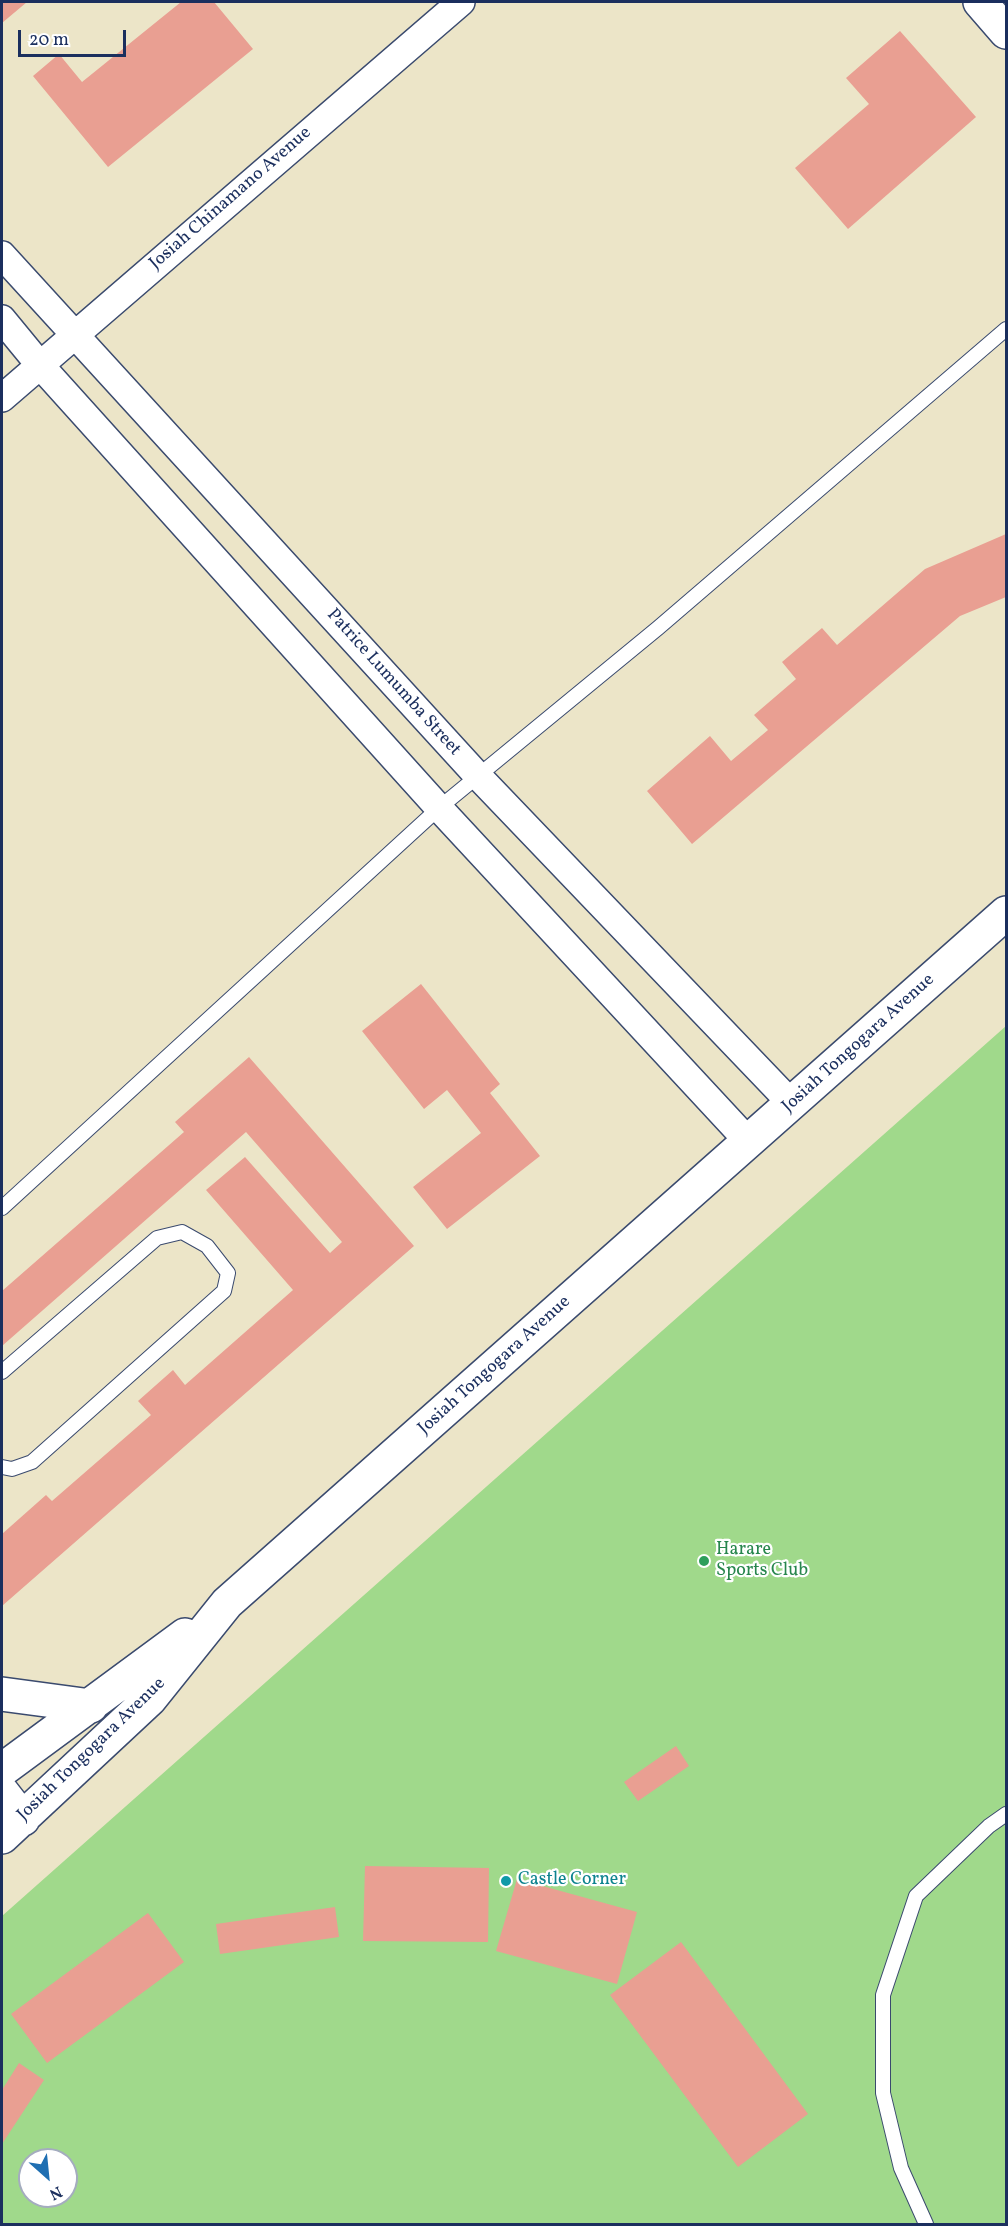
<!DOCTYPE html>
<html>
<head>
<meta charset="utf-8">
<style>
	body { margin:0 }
	#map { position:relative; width:1008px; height:2226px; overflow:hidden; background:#ece5c8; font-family:Vollkorn,serif }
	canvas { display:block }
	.frame { position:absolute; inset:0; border:3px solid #1b2f5e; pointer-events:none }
	.north { position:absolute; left:18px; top:2148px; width:60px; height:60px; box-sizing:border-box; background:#fff; border:2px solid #a4acbf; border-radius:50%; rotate:153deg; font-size:16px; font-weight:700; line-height:24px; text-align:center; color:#1b2f5e }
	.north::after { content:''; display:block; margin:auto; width:21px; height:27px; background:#1f6fb2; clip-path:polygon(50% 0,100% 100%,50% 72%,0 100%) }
	.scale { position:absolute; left:18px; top:30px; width:108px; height:27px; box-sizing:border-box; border:3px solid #1b2f5e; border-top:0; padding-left:8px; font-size:18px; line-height:21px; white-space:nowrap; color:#1b2f5e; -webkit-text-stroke:4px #fff; paint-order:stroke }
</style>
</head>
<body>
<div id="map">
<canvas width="1008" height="2226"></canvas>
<div class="frame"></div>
<div class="north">N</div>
<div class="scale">20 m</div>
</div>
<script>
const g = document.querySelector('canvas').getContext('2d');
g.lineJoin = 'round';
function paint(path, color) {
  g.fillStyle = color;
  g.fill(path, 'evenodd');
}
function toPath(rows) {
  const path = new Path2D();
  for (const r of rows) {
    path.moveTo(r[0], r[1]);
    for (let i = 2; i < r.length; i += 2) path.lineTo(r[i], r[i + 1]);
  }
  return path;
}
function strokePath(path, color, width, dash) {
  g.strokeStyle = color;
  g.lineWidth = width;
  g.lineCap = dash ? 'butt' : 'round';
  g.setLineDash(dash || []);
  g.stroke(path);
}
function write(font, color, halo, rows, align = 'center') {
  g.font = font + ' Vollkorn,serif';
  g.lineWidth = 4.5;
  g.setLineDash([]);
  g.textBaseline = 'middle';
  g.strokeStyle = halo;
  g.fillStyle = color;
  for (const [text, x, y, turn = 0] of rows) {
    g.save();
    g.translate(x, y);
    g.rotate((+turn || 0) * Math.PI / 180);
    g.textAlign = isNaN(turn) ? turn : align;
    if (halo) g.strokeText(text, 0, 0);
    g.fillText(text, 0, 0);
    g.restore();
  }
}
paint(toPath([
	[1006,1026,1006,2224,2,2224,2,1916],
	[30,2160,66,2160,66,2196,30,2196]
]), '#a0d98b');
paint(toPath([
	[2,2,27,2,2,23],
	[181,2,214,2,253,49,108,167,33,76,59,54,82,82],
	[900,31,976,117,848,229,795,168,869,104,846,78],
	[1006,534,1006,597,960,616,692,844,647,791,710,736,731,761,768,730,754,715,796,679,782,662,822,628,837,645,925,569],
	[421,984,500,1084,490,1093,540,1156,447,1229,413,1187,481,1133,447,1090,424,1109,362,1031],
	[249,1057,414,1246,2,1606,2,1534,46,1495,52,1501,151,1415,138,1401,173,1370,185,1385,293,1290,206,1190,245,1157,330,1253,342,1242,246,1132,2,1346,2,1291,184,1132,175,1122],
	[676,1746,689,1766,638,1801,624,1782],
	[365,1866,489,1868,488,1942,363,1941],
	[517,1879,637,1912,617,1984,496,1951],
	[335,1907,339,1937,220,1954,216,1924],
	[148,1913,184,1962,47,2063,11,2014],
	[681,1942,808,2114,738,2167,610,1995],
	[19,2063,44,2080,2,2144,2,2090]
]), '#e99f92');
const service = toPath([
	[2,1208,439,808,658,628,1006,329],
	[2,1372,157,1238,182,1232,207,1246,228,1273,224,1291,32,1462,12,1469,2,1467],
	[926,2224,901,2168,883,2093,883,1995,916,1896,989,1826,1006,1814]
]);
const minor = toPath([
	[2,255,477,775,792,1104],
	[2,319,39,364,439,808,748,1141],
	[2,398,461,2]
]);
const secondary = toPath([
	[2,1694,91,1706],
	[2,1770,185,1635],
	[2,1792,23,1819],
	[2,1837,150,1699,227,1603,1006,913]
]);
const trunk = toPath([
	[980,2,1006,32]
]);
strokePath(service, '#3a4a6e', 16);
strokePath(minor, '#3a4a6e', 30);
strokePath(secondary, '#3a4a6e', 36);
strokePath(trunk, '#3a4a6e', 36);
strokePath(service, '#fff', 14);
strokePath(minor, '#fff', 27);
strokePath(secondary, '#fff', 33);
strokePath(trunk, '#fff', 33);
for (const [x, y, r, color] of [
	[704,1561,6,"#2e9e5b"],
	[506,1881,6,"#0f9aa8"]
]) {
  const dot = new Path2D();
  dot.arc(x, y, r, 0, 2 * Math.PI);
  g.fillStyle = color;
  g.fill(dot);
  strokePath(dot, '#fff', 2);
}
write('18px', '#1b2f5e', '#fff', [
	["Josiah Chinamano Avenue",231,199,-41],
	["Patrice Lumumba Street",393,683,48],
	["Josiah Tongogara Avenue",859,1044,-42],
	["Josiah Tongogara Avenue",495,1366,-42],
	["Josiah Tongogara Avenue",92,1750,-44]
]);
write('18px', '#27864d', '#fff', [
	["Harare",716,1551],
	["Sports Club",716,1572]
], 'left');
write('18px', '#0d838f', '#fff', [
	["Castle Corner",518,1881]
], 'left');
</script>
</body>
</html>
